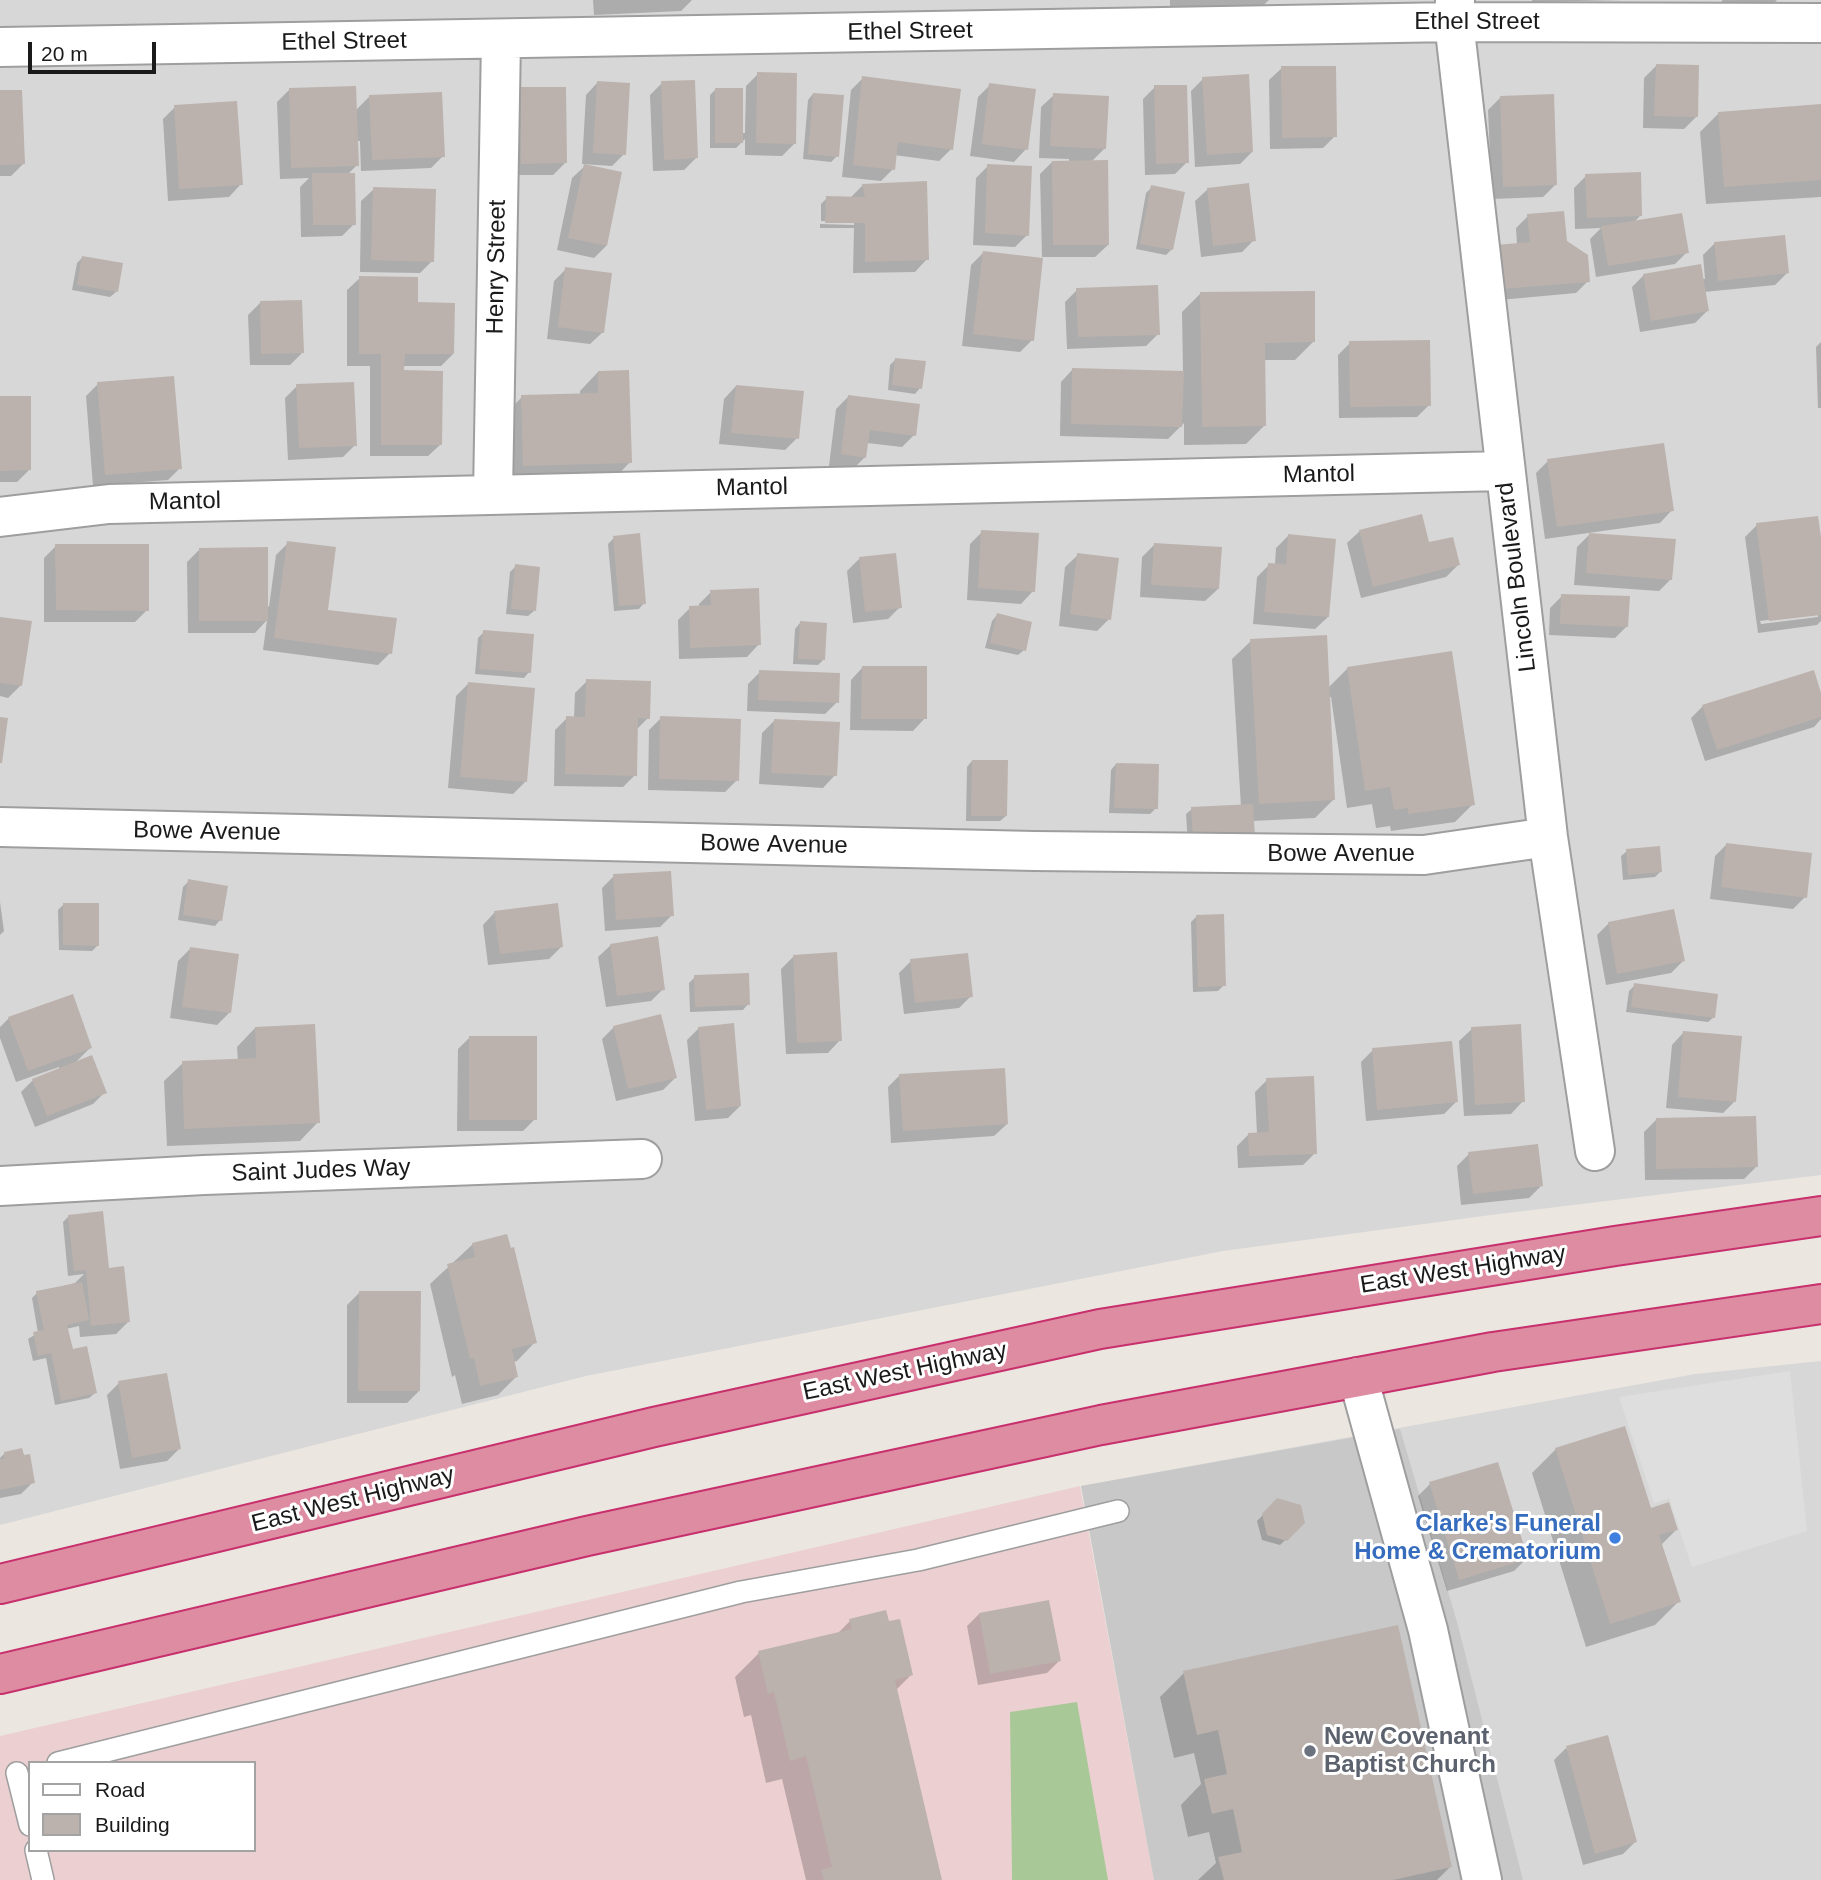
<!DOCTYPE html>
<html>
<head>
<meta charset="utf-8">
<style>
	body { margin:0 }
	#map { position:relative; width:1821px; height:1880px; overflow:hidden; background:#ebe7e0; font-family:Helvetica,sans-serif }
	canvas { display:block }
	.legend { position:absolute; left:28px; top:1761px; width:228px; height:91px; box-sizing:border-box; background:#fff; border:2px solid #a3a3a3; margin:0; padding:9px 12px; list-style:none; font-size:21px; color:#1a1a1a }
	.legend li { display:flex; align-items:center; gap:14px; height:35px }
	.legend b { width:35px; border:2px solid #a3a3a3 }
	.scale { position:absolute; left:28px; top:42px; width:128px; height:32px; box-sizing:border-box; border:4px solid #1a1a1a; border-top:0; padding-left:9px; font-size:21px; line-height:24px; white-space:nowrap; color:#1a1a1a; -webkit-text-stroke:5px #fff; paint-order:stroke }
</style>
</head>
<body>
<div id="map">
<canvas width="1821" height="1880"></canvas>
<ul class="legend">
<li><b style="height:9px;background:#fff"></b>Road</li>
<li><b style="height:19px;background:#bbb2ad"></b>Building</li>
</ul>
<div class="scale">20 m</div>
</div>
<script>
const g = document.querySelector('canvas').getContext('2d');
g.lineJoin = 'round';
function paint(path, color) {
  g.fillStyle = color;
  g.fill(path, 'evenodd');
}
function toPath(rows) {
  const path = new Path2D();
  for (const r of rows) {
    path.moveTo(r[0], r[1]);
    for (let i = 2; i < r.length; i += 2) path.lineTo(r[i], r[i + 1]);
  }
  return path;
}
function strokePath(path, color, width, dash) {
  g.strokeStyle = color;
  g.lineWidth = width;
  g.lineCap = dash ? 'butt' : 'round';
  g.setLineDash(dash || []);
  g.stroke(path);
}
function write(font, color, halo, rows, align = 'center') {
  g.font = font + ' Helvetica,sans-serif';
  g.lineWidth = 6;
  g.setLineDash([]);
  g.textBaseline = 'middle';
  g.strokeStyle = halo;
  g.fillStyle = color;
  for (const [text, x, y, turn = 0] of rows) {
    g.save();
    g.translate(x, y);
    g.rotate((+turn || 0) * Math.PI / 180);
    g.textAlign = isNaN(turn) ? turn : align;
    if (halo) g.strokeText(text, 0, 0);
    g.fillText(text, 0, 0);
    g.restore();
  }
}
paint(toPath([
	[0,0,1821,0,1821,1175,1491,1215,1223,1251,586,1376,0,1525],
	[1821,1361,1821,1880,1154,1880,1081,1486,1695,1374]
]), '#d8d7d7');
paint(toPath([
	[1080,1486,1154,1880,0,1880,0,1736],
	[30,1763,254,1763,254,1850,30,1850]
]), '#ecd0d1');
paint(toPath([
	[1400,1429,1457,1622,1523,1880,1154,1880,1081,1486]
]), '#c8c8c8');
paint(toPath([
	[1077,1702,1108,1880,1012,1880,1010,1712]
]), '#a9c898');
paint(toPath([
	[1790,1371,1807,1531,1692,1567,1669,1498,1654,1503,1619,1397]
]), '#dedede');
paint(toPath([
	[593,0,692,0,681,11,594,15],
	[1170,0,1269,0,1258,10,1170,9],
	[1532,0,1623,0,1532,2],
	[1722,0,1777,0,1771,6,1722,5],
	[1656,66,1696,117,1684,129,1643,128,1644,78],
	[1282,68,1335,136,1323,148,1270,149,1269,80],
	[758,74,794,144,782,156,745,155,745,139,736,148,710,148,710,95,715,90,742,133,745,133,746,86],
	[863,78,951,149,939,161,894,155,893,169,881,181,842,177,851,90],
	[1203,79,1252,152,1240,164,1195,167,1191,91],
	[598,82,624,154,612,166,582,164,586,95],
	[662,83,696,158,684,170,653,171,650,95],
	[990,85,1026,149,1014,162,970,156,978,97],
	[1155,87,1187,162,1175,174,1145,175,1143,99],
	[521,89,565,163,553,175,510,175,509,101],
	[289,90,355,111,370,96,443,156,431,168,361,171,360,141,356,141,357,165,348,174,354,224,342,236,301,237,300,187,309,178,280,179,277,102],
	[0,92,23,164,11,176,0,176],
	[813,94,837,156,831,162,803,159,808,100],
	[1054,95,1105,148,1091,162,1108,245,1095,257,1042,257,1040,174,1052,162,1069,162,1069,159,1039,158,1041,107],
	[1500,98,1556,184,1543,197,1492,199,1488,110],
	[1821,106,1821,197,1706,204,1700,132,1719,113],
	[175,107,241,184,229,197,168,201,163,119],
	[586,165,606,246,594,258,557,250,572,178],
	[988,166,1027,235,1015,247,973,245,976,178],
	[1586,176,1640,216,1634,222,1687,252,1675,264,1596,277,1590,239,1601,228,1575,229,1574,188],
	[863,185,927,259,915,272,853,273,854,228,820,228,820,224,854,225,854,221,821,221,821,204,827,198,850,198],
	[1152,187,1172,249,1166,255,1136,249,1146,193],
	[374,189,432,261,420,273,360,272,361,201],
	[1208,189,1254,240,1242,252,1201,257,1195,201],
	[1528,216,1565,242,1588,281,1576,293,1489,301,1517,245,1516,228],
	[1715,243,1787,273,1775,285,1704,292,1707,311,1695,323,1640,332,1632,287,1644,275,1705,279,1703,255],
	[983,253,1032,340,1020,352,962,346,971,265],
	[82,258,116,292,110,297,72,290,77,263],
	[566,269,603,332,590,344,547,339,554,281],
	[360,278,416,304,453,354,441,366,403,366,403,372,441,444,428,456,370,456,370,366,347,366,347,290],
	[1077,290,1158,334,1146,346,1067,349,1065,302],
	[1200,294,1313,342,1295,360,1264,360,1265,425,1246,444,1184,445,1184,423,1168,439,1060,436,1061,382,1073,369,1183,372,1182,312],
	[260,303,302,353,290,365,250,365,248,315],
	[1821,342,1821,408,1818,408,1816,347],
	[1350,343,1429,405,1417,417,1339,418,1338,355],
	[896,359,920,388,915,394,888,390,890,365],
	[598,372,630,462,612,481,505,484,504,415,522,397,580,395,580,391],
	[98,384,180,468,168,480,93,486,86,396],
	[297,386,355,445,343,457,288,460,285,398],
	[736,386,797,438,785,450,719,444,724,399],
	[0,397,29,470,17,482,0,482],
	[848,397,914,435,902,447,867,443,865,457,853,469,829,466,836,409],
	[1548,461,1672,510,1660,523,1545,539,1536,473],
	[1757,525,1821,551,1821,621,1817,625,1758,633,1745,537],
	[1818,613,1818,617,1761,624,1760,621],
	[1360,531,1428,544,1458,565,1446,577,1361,598,1347,543],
	[982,532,1033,591,1021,604,967,600,970,544],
	[1589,535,1671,579,1659,591,1574,585,1577,547],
	[1288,536,1328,617,1315,629,1253,624,1257,577,1269,565,1275,565,1276,548],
	[614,538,644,603,639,609,614,611,608,544],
	[288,543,326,611,390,653,378,665,263,650,267,620,255,633,188,633,187,562,199,550,269,607,276,555],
	[1154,545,1218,589,1205,601,1140,597,1142,557],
	[56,546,147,610,135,622,44,622,44,558],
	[1078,555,1109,619,1097,631,1059,626,1065,567],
	[859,559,900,607,888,619,853,623,847,571],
	[516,566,534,611,528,616,506,614,510,572],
	[711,592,759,644,747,657,679,659,678,620,690,608,699,607,699,604],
	[1562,596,1627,626,1615,638,1549,635,1550,608],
	[997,615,1024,650,1018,655,985,648,992,621],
	[0,618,21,685,8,698,0,696],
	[800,623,823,660,818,665,793,664,795,629],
	[484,632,529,672,524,678,475,674,478,638],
	[1251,641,1328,688,1348,668,1473,804,1455,822,1391,831,1390,826,1376,828,1372,804,1347,808,1331,697,1328,697,1334,799,1315,818,1252,821,1188,844,1186,814,1192,809,1241,807,1232,659],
	[863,667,925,718,913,731,850,730,851,680],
	[760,672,837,702,825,714,747,711,748,684],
	[587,681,648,718,636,730,635,775,623,787,554,786,555,730,567,718,574,718,575,693],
	[468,684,525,782,513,794,448,788,456,696],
	[1821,699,1821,719,1814,727,1705,761,1691,718,1703,706],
	[661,718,737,780,725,792,648,790,649,730],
	[774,721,835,775,823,788,759,784,762,733],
	[972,761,1006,816,1000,821,966,821,967,767],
	[1116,764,1156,808,1150,814,1109,813,1111,770],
	[1727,844,1805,897,1793,909,1710,899,1715,856],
	[1627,851,1660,872,1655,877,1623,880,1621,856],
	[614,876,672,915,660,927,605,931,602,888],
	[189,881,220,920,215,926,178,920,183,887],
	[0,902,4,931,0,935],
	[64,904,98,945,92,951,59,950,58,910],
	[495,912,561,947,549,959,488,965,483,925],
	[1196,917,1224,985,1218,991,1193,992,1191,922],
	[1609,923,1683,961,1671,973,1606,985,1597,935],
	[611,945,663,989,651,1001,606,1007,598,957],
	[190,949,229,1013,217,1025,170,1018,178,961],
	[793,957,840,1040,828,1053,786,1054,781,969],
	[911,961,971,996,959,1008,904,1014,899,973],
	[695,977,748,1004,743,1010,690,1012,689,983],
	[1635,985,1714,1017,1708,1022,1626,1012,1629,991],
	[9,1018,90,1048,74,1064,105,1092,93,1104,35,1127,21,1092,33,1080,60,1070,59,1067,16,1082,0,1038,0,1027],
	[614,1027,675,1078,663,1090,616,1101,602,1039],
	[255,1028,318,1122,300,1141,167,1146,164,1081,183,1063,238,1061,237,1047],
	[699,1028,740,1106,728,1118,695,1121,687,1040],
	[1472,1029,1523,1101,1511,1114,1464,1116,1459,1041],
	[1684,1032,1735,1101,1723,1113,1666,1108,1672,1045],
	[470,1037,535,1119,523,1131,457,1131,458,1049],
	[1373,1050,1456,1102,1444,1114,1366,1121,1361,1062],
	[900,1075,1007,1124,994,1136,891,1143,888,1087],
	[1267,1080,1315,1153,1303,1165,1238,1168,1237,1146,1249,1134,1257,1134,1255,1092],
	[1656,1120,1756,1167,1744,1179,1645,1180,1644,1132],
	[1469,1154,1541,1186,1529,1198,1461,1205,1457,1166],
	[69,1216,107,1269,128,1322,116,1334,80,1337,79,1326,66,1329,71,1351,95,1393,89,1398,55,1405,46,1358,33,1361,28,1339,38,1333,32,1298,37,1293,75,1283,84,1274,68,1276,63,1222],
	[473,1244,535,1342,517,1361,513,1362,516,1377,498,1395,462,1404,455,1375,452,1377,430,1284],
	[359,1293,419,1391,407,1403,347,1403,347,1305],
	[119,1383,179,1449,167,1461,120,1469,107,1395],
	[1556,1449,1676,1530,1661,1545,1679,1601,1655,1625,1586,1647,1532,1473],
	[4,1454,33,1482,21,1494,0,1498,0,1458],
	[1430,1484,1526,1559,1514,1571,1447,1591,1418,1496],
	[1278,1500,1303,1523,1280,1545,1262,1540,1257,1521],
	[979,1614,1059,1661,1047,1673,978,1685,967,1626],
	[850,1621,911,1675,895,1691,940,1880,806,1880,782,1779,766,1783,751,1715,744,1717,735,1677,759,1653,836,1635],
	[1184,1673,1450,1867,1437,1880,1198,1880,1216,1863,1209,1832,1188,1837,1181,1805,1201,1784,1194,1753,1174,1758,1160,1697],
	[1566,1748,1635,1842,1623,1854,1583,1865,1554,1760]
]), '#0003');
paint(toPath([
	[1656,64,1699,65,1698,117,1654,116],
	[1281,66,1336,66,1337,137,1282,138],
	[757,72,797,73,796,144,756,143],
	[1249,74,1253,152,1207,155,1202,77],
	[862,76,961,89,953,150,898,142,895,170,853,165],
	[695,80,698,158,664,160,661,81],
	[597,81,630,83,626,155,593,153],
	[989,83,1036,89,1028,150,982,144],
	[1154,85,1187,85,1189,163,1156,164],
	[356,86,359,166,291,168,289,88],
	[520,87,566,87,567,163,521,164],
	[715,88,743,88,743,143,715,143],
	[0,90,22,90,25,164,0,165],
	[442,92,445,157,372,160,369,95],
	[813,93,844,95,839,157,808,154],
	[1053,93,1109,96,1106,149,1050,146],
	[1554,94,1557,185,1503,187,1500,96],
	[237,101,243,185,179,189,174,105],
	[1821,104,1821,180,1724,187,1718,112],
	[1108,160,1109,245,1053,245,1052,161],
	[584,164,622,172,607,246,568,238],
	[987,164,1032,166,1029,236,985,233],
	[1641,172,1642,216,1587,218,1585,174],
	[312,173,355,173,356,225,313,225],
	[927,181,929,260,865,262,865,223,825,223,826,196,865,197,862,184],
	[1249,183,1256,241,1213,246,1207,188],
	[1151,185,1185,192,1173,250,1140,244],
	[373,187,436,189,434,262,371,260],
	[1564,211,1567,241,1588,255,1590,282,1501,289,1496,245,1530,242,1527,214],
	[1682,213,1689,253,1608,266,1601,226],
	[1785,235,1789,273,1718,281,1714,242],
	[983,251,1043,258,1034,341,973,334],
	[82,256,123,263,118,292,77,285],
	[1701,264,1709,311,1651,321,1643,274],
	[565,267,612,273,604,333,558,327],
	[359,276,418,277,418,302,455,303,454,354,405,354,404,370,443,371,442,445,381,445,381,354,359,354],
	[1158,285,1160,335,1078,337,1076,288],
	[1315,291,1315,342,1265,343,1266,426,1202,427,1200,292],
	[302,300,304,353,261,354,260,301],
	[1430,340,1431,406,1350,407,1349,341],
	[895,358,926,361,922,389,892,385],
	[1072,368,1184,371,1182,427,1071,424],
	[629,370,632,463,523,466,521,395,598,393,598,371],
	[174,376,182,469,105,475,97,382],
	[354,382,357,446,299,448,296,384],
	[736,385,804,391,799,439,731,433],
	[848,395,920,404,916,436,870,430,866,458,841,454],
	[0,396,31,396,31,470,0,471],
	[1664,443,1674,511,1557,527,1547,459],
	[1422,514,1429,542,1453,537,1460,565,1373,587,1359,530],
	[1818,516,1821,537,1821,615,1769,621,1756,523],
	[981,530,1039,533,1035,592,978,588],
	[640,533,646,604,619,606,613,536],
	[1589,533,1676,539,1672,580,1586,573],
	[1288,534,1336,539,1329,617,1264,612,1268,563,1286,564],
	[287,541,336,547,328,610,397,618,392,654,274,638],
	[1154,543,1222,547,1219,589,1151,585],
	[55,544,149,544,149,611,56,610],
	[268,547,268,621,199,621,199,548],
	[896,553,902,608,865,612,859,557],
	[1077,553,1119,558,1111,620,1070,614],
	[515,564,540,567,536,611,511,609],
	[759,588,761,645,690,648,689,606,711,605,710,590],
	[1561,594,1630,596,1628,627,1560,624],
	[997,613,1032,622,1026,651,990,643],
	[0,617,32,621,22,686,0,683],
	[800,621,827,623,825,660,798,659],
	[483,630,534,634,531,673,479,669],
	[1327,635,1335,800,1259,804,1250,639],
	[1452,651,1475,805,1408,814,1408,808,1394,810,1390,787,1365,791,1347,667],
	[862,666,927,666,927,719,861,719],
	[759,670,840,673,839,703,758,700],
	[1814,670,1821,693,1821,717,1717,750,1702,705],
	[586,679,651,681,650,719,638,718,637,776,565,774,566,716,585,717],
	[468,682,535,688,527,782,460,777],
	[660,716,741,719,739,781,659,779],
	[0,717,8,718,2,763,0,763],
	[774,719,840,722,837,776,771,773],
	[972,760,1008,760,1007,816,971,816],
	[1116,763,1159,764,1158,809,1114,808],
	[1253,804,1255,837,1193,839,1191,807],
	[1726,843,1812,853,1807,898,1721,887],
	[1660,846,1662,872,1628,875,1626,849],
	[671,871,674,916,616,920,613,874],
	[188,879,228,886,222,921,183,915],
	[63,903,99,903,99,946,63,945],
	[558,903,563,947,500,954,494,911],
	[1674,909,1685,961,1617,974,1608,922],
	[1224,914,1226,986,1198,987,1196,915],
	[658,936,665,990,617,996,610,944],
	[190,947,239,954,231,1013,182,1007],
	[837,952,842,1041,797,1043,793,955],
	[968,953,973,997,915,1003,910,959],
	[749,973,750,1005,695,1007,694,975],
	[1634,983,1718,994,1715,1018,1631,1007],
	[73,994,92,1048,28,1071,8,1017],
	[661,1014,677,1078,628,1089,613,1026],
	[734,1023,741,1106,706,1110,698,1027],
	[315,1024,320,1123,184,1129,182,1061,256,1058,255,1027],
	[1521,1024,1525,1102,1475,1105,1471,1027],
	[1683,1031,1742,1036,1736,1102,1678,1097],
	[469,1036,537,1036,537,1120,469,1120],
	[1452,1041,1458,1102,1377,1110,1372,1048],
	[92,1055,107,1093,47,1116,32,1079],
	[1005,1068,1008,1124,903,1131,899,1074],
	[1314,1076,1317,1154,1249,1156,1248,1133,1269,1132,1266,1078],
	[1756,1116,1758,1167,1656,1169,1656,1118],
	[1538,1144,1543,1186,1473,1194,1468,1152],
	[103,1211,109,1268,124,1266,130,1322,91,1326,86,1270,74,1271,68,1215],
	[507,1234,511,1248,514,1247,537,1343,512,1349,518,1377,480,1386,474,1358,470,1359,447,1264,475,1257,472,1243],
	[82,1282,89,1320,67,1325,73,1349,87,1346,97,1393,61,1401,51,1353,38,1356,33,1332,44,1330,36,1291],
	[359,1291,421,1291,420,1391,358,1391],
	[167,1373,181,1449,132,1458,118,1381],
	[1625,1426,1651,1508,1669,1502,1678,1530,1659,1535,1681,1602,1610,1624,1555,1448],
	[22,1448,24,1455,30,1454,35,1483,0,1490,0,1459,4,1459,4,1452],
	[1498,1462,1528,1559,1459,1580,1429,1482],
	[1277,1498,1301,1505,1305,1523,1287,1541,1267,1535,1262,1514],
	[1049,1600,1061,1661,990,1674,979,1613],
	[886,1610,889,1621,900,1619,913,1675,895,1680,942,1880,824,1880,821,1870,832,1867,806,1756,790,1761,774,1692,768,1694,758,1651,852,1629,849,1619],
	[1398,1625,1452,1867,1393,1880,1224,1880,1218,1857,1242,1852,1233,1809,1212,1814,1204,1779,1227,1774,1218,1730,1197,1735,1183,1671],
	[1608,1735,1637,1842,1595,1854,1566,1746]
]), '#bbb2ad');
const lane = toPath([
	[58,1763,741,1592,918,1560,1118,1511],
	[17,1773,30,1825],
	[36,1850,43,1880]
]);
const street = toPath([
	[1455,0,1454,22,1548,837,1595,1151],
	[0,47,1454,22,1821,23],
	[493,494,501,40],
	[0,517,109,504,1504,471],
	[0,827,1034,851,1424,855,1548,837],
	[0,1186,204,1175,642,1159],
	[1358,1377,1428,1630,1482,1880]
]);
const highway = toPath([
	[0,1584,654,1427,1100,1329,1615,1246,1821,1216],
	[0,1674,587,1536,1101,1425,1493,1352,1821,1304]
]);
strokePath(lane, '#9e9e9e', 24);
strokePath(street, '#9e9e9e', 42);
strokePath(highway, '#c7306d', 42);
strokePath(lane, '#fff', 21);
strokePath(street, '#fff', 38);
strokePath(highway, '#de8ca1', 38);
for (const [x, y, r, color] of [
	[1615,1538,7,"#3f7fe0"],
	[1310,1751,7,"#6b7280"]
]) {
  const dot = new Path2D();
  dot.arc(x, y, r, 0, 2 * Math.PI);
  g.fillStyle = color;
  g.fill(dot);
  strokePath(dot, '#fff', 2.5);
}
write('24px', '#1a1a1a', '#fff', [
	["Ethel Street",1477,22],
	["Ethel Street",910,32,-1],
	["Ethel Street",344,42,-1],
	["Henry Street",497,267,-89],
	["Mantol",1319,475,-1],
	["Mantol",752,488,-1],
	["Mantol",185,502,-1],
	["Lincoln Boulevard",1517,577,-97],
	["Bowe Avenue",207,832,1],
	["Bowe Avenue",774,845,1],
	["Bowe Avenue",1341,854],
	["Saint Judes Way",321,1171,-2],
	["East West Highway",1463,1270,-9],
	["East West Highway",905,1372,-12],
	["East West Highway",353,1500,-14]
]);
write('bold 24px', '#366cbe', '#fff', [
	["Clarke's Funeral",1601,1524],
	["Home & Crematorium",1601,1552]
], 'right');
write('bold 24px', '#5b616d', '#fff', [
	["New Covenant",1324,1737],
	["Baptist Church",1324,1765]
], 'left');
</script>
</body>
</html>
